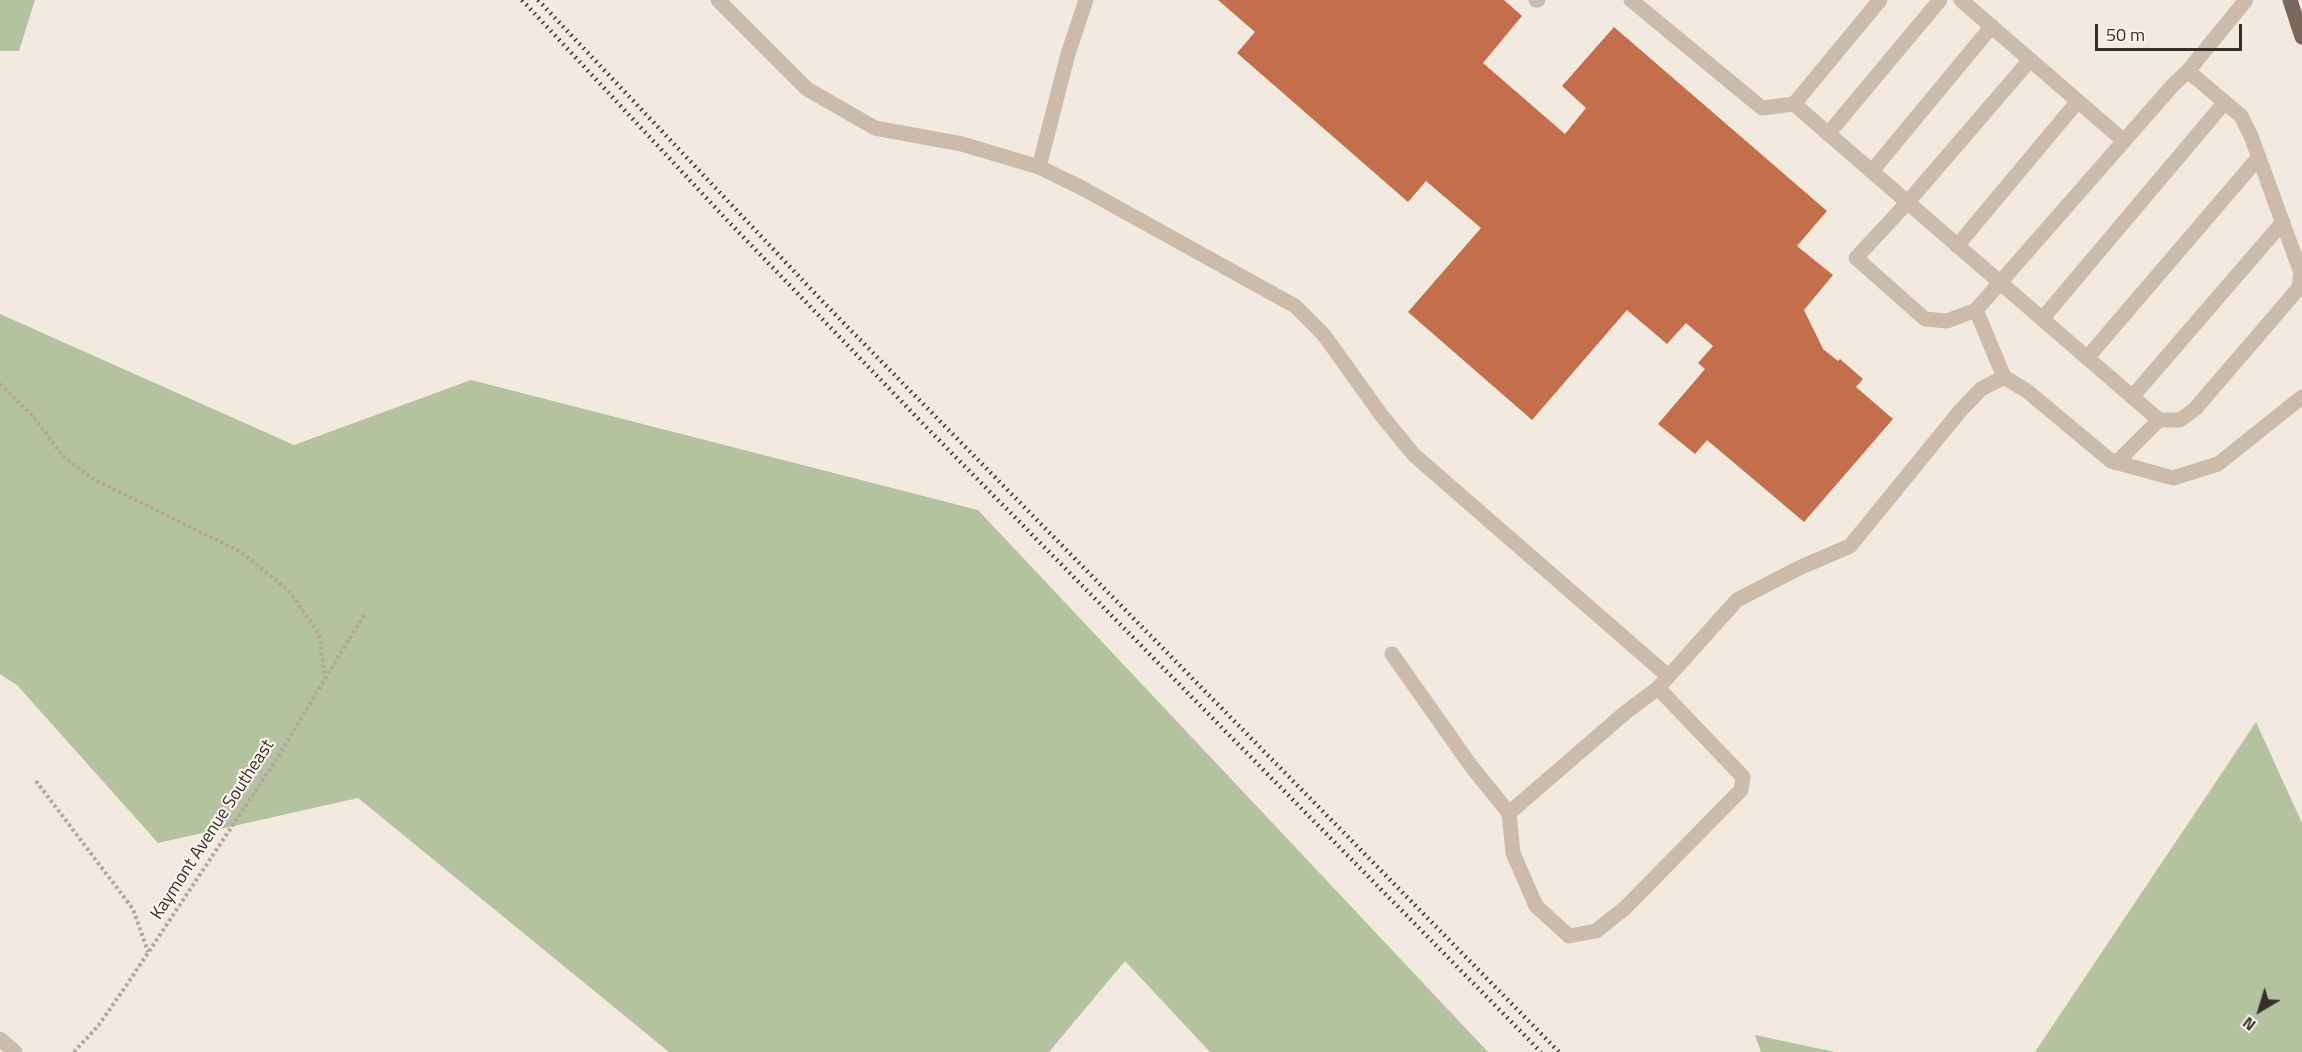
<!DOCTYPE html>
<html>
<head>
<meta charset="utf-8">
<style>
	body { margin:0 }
	#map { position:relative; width:2302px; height:1052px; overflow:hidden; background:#f3eadf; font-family:"Titillium Web",sans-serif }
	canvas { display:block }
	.north { position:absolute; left:2230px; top:980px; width:60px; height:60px; -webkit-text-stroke:4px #faf4ec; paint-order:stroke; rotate:218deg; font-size:16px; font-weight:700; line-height:24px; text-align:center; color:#392f2a }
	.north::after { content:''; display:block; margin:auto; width:21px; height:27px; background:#392f2a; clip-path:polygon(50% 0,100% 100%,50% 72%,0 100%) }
	.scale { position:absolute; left:2095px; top:24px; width:147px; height:27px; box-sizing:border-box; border:3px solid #392f2a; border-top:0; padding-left:8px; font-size:18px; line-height:21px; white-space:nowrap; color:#392f2a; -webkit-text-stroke:4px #faf4ec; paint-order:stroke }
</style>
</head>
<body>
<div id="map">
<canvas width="2302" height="1052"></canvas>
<div class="north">N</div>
<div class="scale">50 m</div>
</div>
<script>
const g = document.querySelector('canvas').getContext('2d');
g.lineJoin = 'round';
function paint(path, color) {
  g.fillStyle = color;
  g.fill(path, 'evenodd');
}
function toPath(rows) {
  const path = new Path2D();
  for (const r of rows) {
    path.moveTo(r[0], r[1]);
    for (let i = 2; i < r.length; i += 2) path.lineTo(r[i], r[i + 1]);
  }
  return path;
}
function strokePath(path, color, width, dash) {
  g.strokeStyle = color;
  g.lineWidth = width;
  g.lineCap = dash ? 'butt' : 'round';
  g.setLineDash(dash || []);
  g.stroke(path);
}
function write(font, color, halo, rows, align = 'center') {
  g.font = font + ' "Titillium Web",sans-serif';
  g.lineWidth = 4.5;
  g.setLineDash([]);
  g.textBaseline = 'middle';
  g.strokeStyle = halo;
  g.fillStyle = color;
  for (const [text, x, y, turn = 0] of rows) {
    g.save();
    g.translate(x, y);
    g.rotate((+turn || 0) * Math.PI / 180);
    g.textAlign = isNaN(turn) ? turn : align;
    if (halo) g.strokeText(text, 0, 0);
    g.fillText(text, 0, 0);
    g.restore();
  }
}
paint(toPath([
	[0,0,35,0,19,51,0,51],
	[0,314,294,445,471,380,978,510,1488,1052,1210,1052,1125,961,1049,1052,669,1052,358,798,158,843,17,685,0,674],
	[2256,722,2302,823,2302,1052,2035,1052],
	[1755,1035,1835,1052,1761,1052]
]), '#b4c29f');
paint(toPath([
	[1218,0,1504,0,1522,16,1483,63,1565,134,1586,108,1562,86,1614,27,1827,211,1797,246,1833,275,1804,310,1823,349,1838,361,1840,359,1863,379,1856,387,1893,419,1804,522,1707,440,1695,454,1658,424,1705,369,1698,363,1713,346,1686,323,1667,344,1627,310,1532,420,1408,312,1481,228,1426,181,1408,202,1237,53,1255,32]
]), '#c46f4c');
strokePath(toPath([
	[0,384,33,416,62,455,93,479,241,552,289,591,319,634,325,679],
	[36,781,133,909,148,952],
	[74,1052,98,1026,126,986,276,760,364,615]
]), '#b7a595', 4, [3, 3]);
strokePath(toPath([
	[718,0,807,89,875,128,962,144,1039,167,1082,188,1295,306,1324,335,1382,416,1414,455,1668,676],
	[1536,0,1538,0],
	[1631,0,1762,108,1794,104,1880,0],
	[1961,0,2124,141],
	[2030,60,1907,203,1856,258,1925,319,1947,321,1976,310,2173,85,2188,71,2241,116,2251,136,2301,273,2299,288,2195,409,2180,420,2159,420,2116,463],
	[2188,71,2246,0],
	[1794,104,2159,420],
	[1828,134,1940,0],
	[1039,167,1068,54,1086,0],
	[1872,171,1992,26],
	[1957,246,2078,101],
	[1976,310,2004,377,2027,391,2111,461,2173,478,2218,464,2302,397],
	[2042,319,2225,102],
	[2087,358,2259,157],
	[2132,397,2283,222],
	[1392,654,1471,766,1509,813],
	[1658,688,1743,777,1741,790,1625,908,1596,931,1569,936,1536,906,1513,853,1509,813,1626,712,1658,688,1737,600,1799,568,1850,546,1960,411,1981,389,2004,377],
	[0,1039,15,1052]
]), '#cbbbab', 15);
strokePath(toPath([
	[2290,0,2302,37]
]), '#7a675b', 15);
strokePath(toPath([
	[522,0,725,218,930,431,1541,1052],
	[538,0,826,305,1559,1052]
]), '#392f2a', 4.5, [1.5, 4.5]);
write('18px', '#392f2a', '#faf4ec', [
	["Kaymont Avenue Southeast",213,830,-57]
]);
</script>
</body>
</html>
